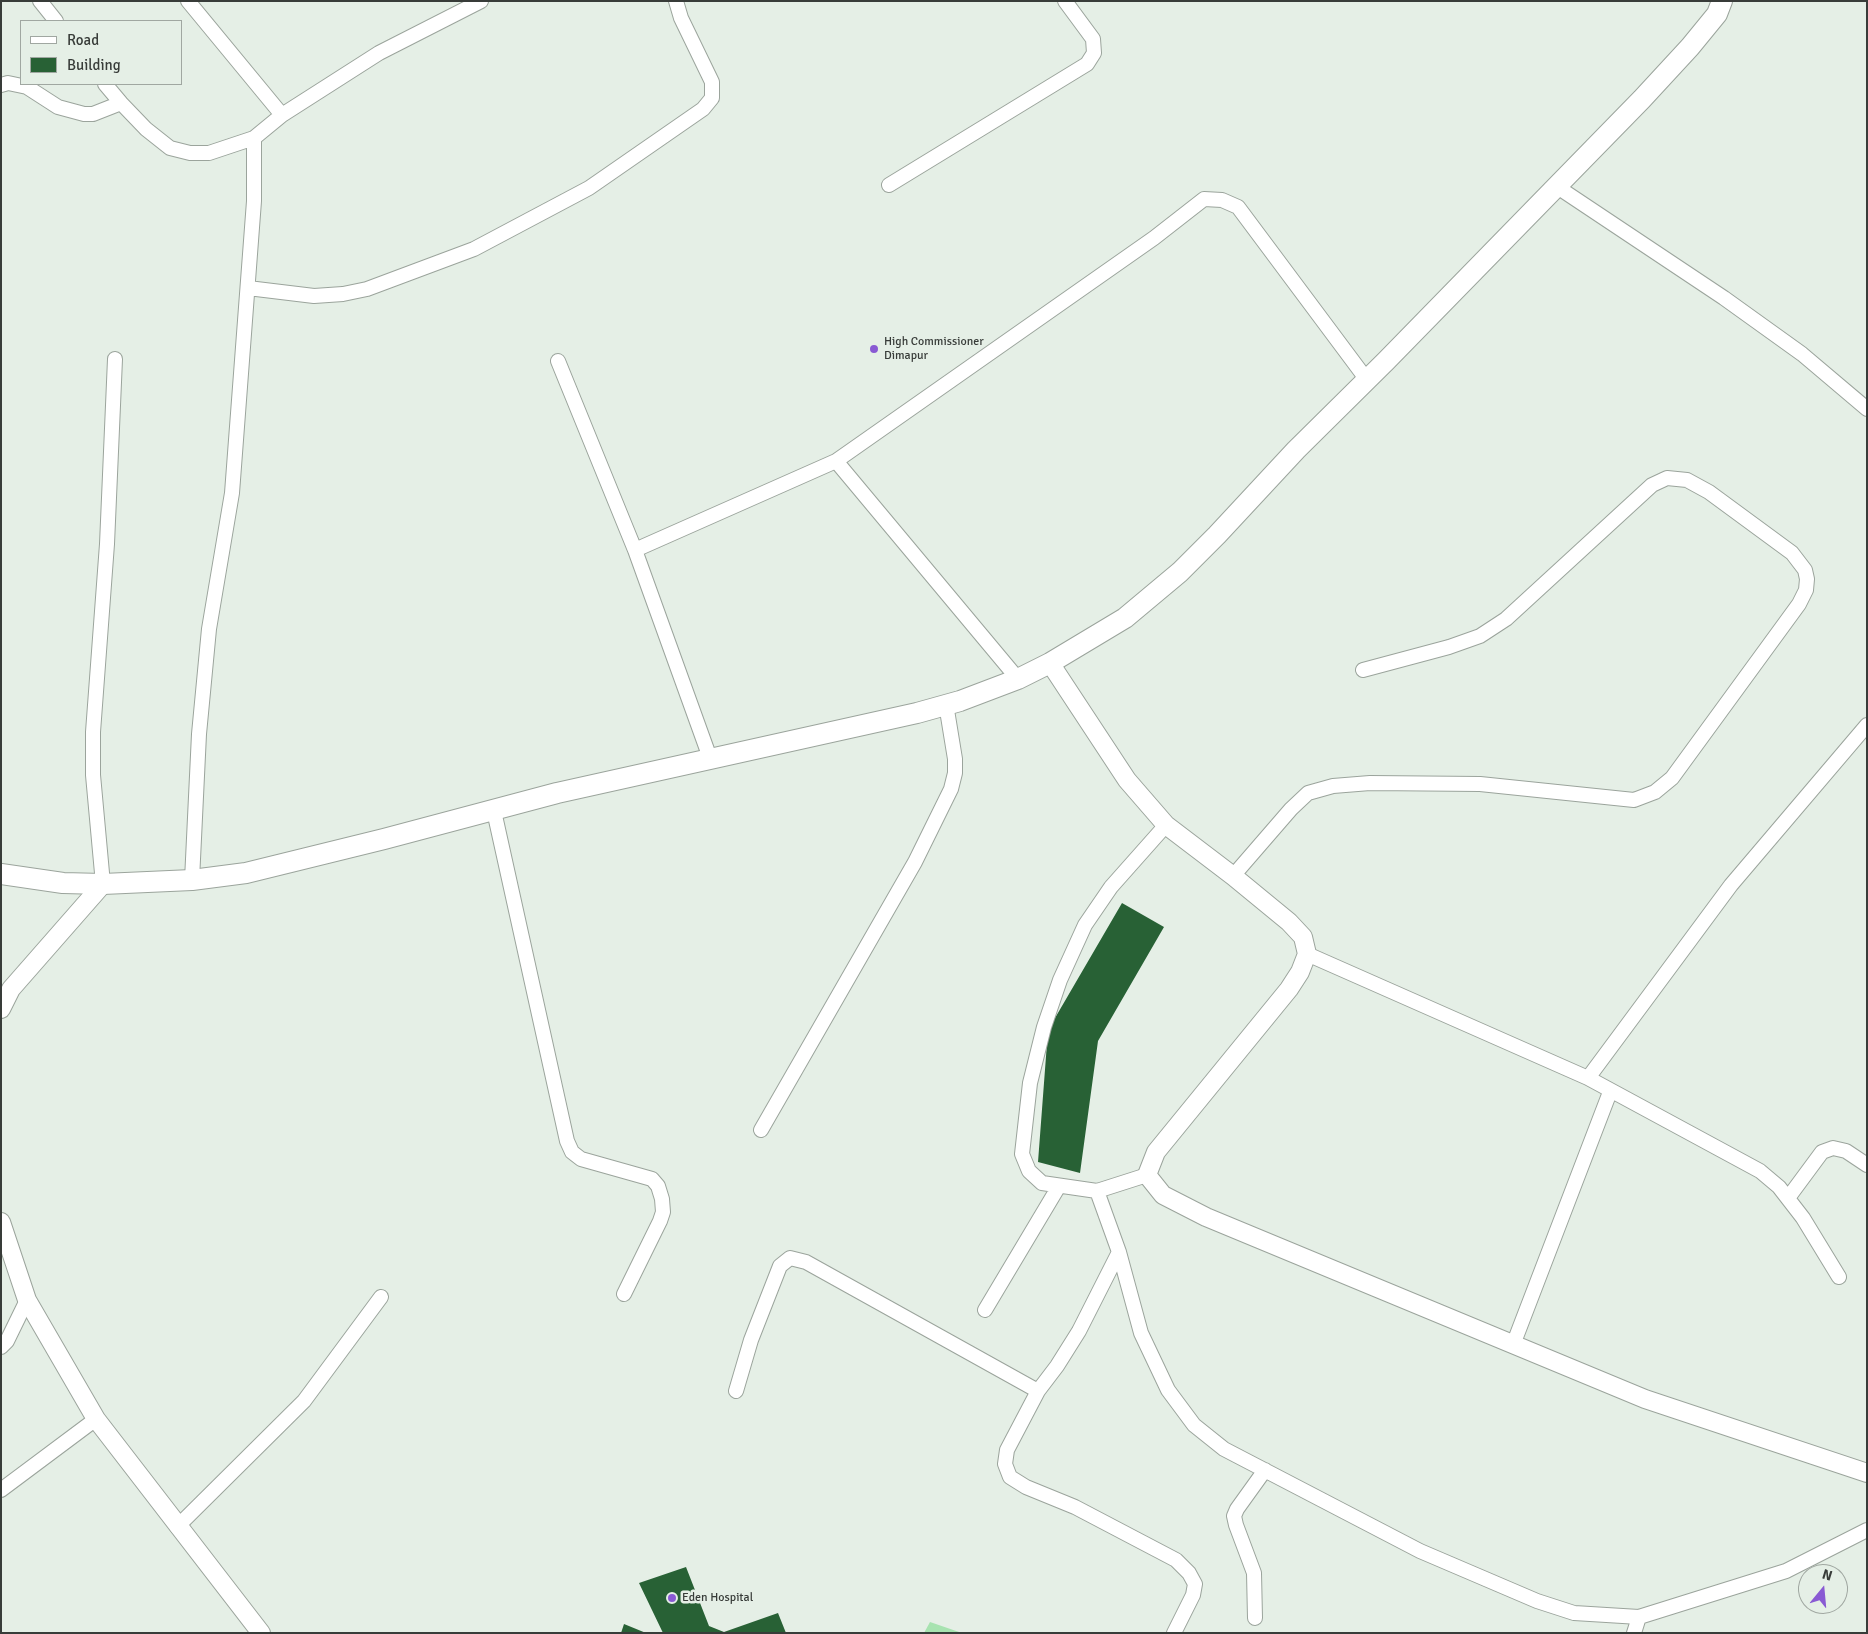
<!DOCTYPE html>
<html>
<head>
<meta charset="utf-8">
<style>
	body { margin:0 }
	#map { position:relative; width:1868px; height:1634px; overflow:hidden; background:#e5efe6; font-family:Signika,sans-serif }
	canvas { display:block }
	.frame { position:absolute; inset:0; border:2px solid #383c39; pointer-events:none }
	.legend { position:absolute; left:20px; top:20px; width:162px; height:65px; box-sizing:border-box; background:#e5efe6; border:1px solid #a0a7a1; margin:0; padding:6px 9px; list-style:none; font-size:15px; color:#383c39 }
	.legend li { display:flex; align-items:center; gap:10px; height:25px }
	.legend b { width:25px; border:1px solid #a0a7a1 }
	.north { position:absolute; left:1798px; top:1564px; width:50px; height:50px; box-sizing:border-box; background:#e5efe6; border:1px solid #a0a7a1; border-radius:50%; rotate:17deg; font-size:14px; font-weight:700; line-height:20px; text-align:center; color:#383c39 }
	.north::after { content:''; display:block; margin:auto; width:18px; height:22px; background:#895ad3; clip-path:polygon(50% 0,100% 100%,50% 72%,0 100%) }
</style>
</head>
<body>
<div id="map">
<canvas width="1868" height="1634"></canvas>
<div class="frame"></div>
<ul class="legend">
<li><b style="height:6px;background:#fff"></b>Road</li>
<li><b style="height:14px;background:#286135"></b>Building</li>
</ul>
<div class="north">N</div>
</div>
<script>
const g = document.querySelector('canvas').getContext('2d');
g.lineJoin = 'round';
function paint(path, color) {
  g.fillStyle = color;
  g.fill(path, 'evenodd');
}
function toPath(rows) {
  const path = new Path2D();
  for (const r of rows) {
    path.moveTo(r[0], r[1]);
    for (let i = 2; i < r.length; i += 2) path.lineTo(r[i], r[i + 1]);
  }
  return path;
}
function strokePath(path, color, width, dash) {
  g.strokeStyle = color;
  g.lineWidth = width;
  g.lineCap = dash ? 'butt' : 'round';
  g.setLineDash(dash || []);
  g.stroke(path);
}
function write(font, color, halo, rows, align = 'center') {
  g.font = font + ' Signika,sans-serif';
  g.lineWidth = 5;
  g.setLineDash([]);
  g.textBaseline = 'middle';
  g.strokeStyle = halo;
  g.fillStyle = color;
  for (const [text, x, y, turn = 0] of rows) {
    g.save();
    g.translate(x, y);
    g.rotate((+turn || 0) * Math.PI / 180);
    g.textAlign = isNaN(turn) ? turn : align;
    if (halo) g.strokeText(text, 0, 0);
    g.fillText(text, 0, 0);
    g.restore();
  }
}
paint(toPath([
	[930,1622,962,1633,924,1633]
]), '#a7e3b0');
paint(toPath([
	[1122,903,1164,927,1098,1041,1080,1173,1038,1162,1048,1030],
	[686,1567,709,1626,724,1632,778,1613,786,1633,663,1633,639,1583],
	[624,1624,646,1633,621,1633]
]), '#286135');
const minor = toPath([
	[40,1,56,21],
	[188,1,282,115],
	[105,84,121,103,146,129,170,148,190,153,209,153,254,138],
	[1,85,8,83,27,87,58,107,84,114,93,114,121,103],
	[889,185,1087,64,1094,53,1093,39,1065,1],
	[1556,186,1724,298,1802,354,1867,409],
	[248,288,314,296,343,294,367,289,474,249,589,188,703,109,712,98,712,82,681,18,676,1],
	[558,361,635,550,710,758],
	[836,461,1154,238,1204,199,1222,200,1238,207,1367,380],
	[635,550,836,461,1018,679],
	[494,811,567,1141,572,1152,581,1159,652,1179,658,1186,662,1199,663,1212,660,1221,624,1294],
	[1233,876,1291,809,1308,793,1333,786,1370,783,1480,784,1634,800,1655,792,1672,778,1799,604,1806,590,1807,579,1805,570,1792,553,1709,492,1687,480,1667,478,1652,485,1506,619,1480,636,1449,647,1363,670],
	[192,880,199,734,209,629,232,493,254,201,254,138,282,115,379,53,481,1],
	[103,884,93,775,93,732,107,544,115,359],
	[1307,954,1588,1078,1731,885,1867,725],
	[1588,1078,1760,1171,1779,1187,1803,1218,1839,1277],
	[761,1130,915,862,951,789,955,773,955,759,946,704],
	[1147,1175,1097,1191,1042,1183,1029,1171,1022,1154,1030,1083,1044,1027,1060,980,1085,925,1111,887,1166,825],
	[1097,1191,1119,1252,1141,1333,1168,1390,1194,1425,1224,1449,1420,1551,1537,1601,1574,1613,1639,1617,1786,1571,1867,1530],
	[1788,1198,1822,1152,1833,1148,1846,1151,1867,1165],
	[985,1310,1059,1186],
	[1513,1345,1610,1092],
	[1,1347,7,1341,27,1300],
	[736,1391,751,1340,780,1266,790,1258,806,1262,1038,1391,1007,1450,1005,1464,1010,1477,1026,1487,1075,1507,1176,1560,1189,1573,1195,1584,1193,1595,1174,1633],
	[1038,1391,1057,1366,1079,1331,1119,1252],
	[1,1490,96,1419],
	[177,1527,304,1401,381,1297],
	[1255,1618,1254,1573,1236,1525,1234,1516,1237,1509,1265,1470],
	[1634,1633,1639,1617]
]);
const tertiary = toPath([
	[1050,663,1127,780,1166,825,1233,876,1289,922,1303,937,1307,954,1300,972,1289,989,1156,1152,1147,1175,1163,1195,1206,1217,1645,1399,1867,1473],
	[1,1009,11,989,103,884],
	[1,1222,27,1300,96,1419,261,1633]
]);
const secondary = toPath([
	[1,874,63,883,103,884,192,880,246,873,384,839,557,793,917,713,960,701,1018,679,1050,663,1125,618,1180,572,1217,535,1296,450,1386,361,1642,99,1690,47,1717,14,1722,1]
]);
strokePath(minor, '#9ba49c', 16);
strokePath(tertiary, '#9ba49c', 20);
strokePath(secondary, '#9ba49c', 22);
strokePath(minor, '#fff', 14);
strokePath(tertiary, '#fff', 18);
strokePath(secondary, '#fff', 20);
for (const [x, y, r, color] of [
	[874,349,5,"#895ad3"],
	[672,1598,5,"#895ad3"]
]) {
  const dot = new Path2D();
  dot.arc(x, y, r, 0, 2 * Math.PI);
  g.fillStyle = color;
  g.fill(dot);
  strokePath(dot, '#e5efe6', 2);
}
write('12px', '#383c39', '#e5efe6', [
	["High Commissioner",884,342],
	["Dimapur",884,356],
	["Eden Hospital",682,1598]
], 'left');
</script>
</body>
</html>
